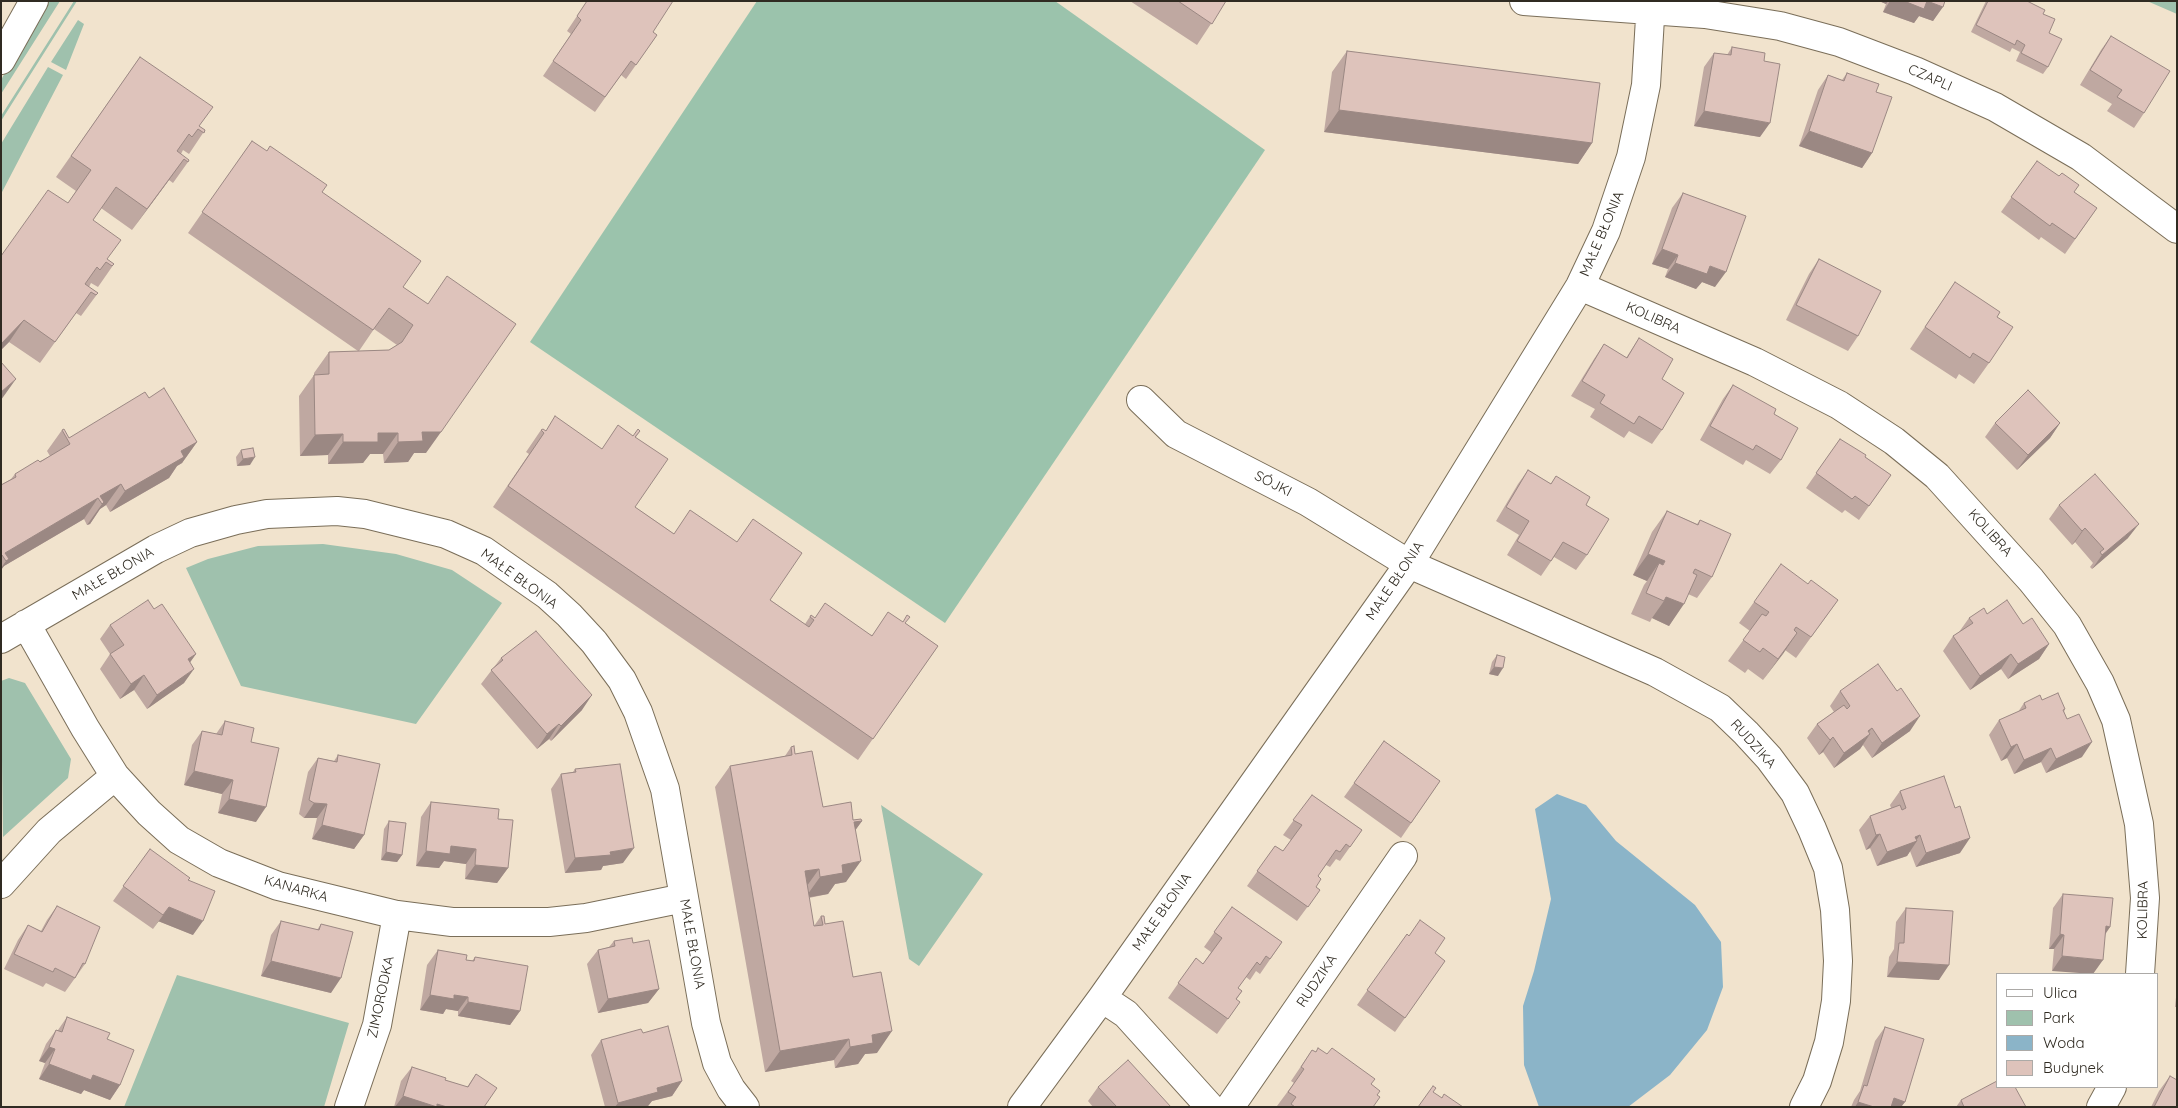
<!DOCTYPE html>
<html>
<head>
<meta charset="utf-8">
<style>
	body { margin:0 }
	#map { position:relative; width:2178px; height:1108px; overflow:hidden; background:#f1e3cd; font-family:Quicksand,sans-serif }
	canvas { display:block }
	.frame { position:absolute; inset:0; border:2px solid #302b22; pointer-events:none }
	.legend { position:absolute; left:1996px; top:973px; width:162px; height:115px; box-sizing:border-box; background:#fff; border:1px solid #acaaa7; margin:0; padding:6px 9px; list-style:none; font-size:15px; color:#302b22 }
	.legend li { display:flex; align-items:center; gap:10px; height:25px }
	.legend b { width:25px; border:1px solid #acaaa7 }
</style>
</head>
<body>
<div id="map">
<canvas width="2178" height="1108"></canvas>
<div class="frame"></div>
<ul class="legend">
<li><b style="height:6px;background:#fff"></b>Ulica</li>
<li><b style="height:14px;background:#9fc1ad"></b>Park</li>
<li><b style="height:14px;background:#8bb4c8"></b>Woda</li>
<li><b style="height:14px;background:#dec3bb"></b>Budynek</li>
</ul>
</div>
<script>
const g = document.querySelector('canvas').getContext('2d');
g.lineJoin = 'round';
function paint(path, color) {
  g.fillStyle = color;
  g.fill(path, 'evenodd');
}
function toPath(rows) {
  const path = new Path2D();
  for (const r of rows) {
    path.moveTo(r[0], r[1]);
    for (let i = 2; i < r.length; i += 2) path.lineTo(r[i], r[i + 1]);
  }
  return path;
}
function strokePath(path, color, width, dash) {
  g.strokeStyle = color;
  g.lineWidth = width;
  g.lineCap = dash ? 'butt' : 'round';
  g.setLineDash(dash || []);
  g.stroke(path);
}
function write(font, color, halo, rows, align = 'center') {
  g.font = font + ' Quicksand,sans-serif';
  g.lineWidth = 4;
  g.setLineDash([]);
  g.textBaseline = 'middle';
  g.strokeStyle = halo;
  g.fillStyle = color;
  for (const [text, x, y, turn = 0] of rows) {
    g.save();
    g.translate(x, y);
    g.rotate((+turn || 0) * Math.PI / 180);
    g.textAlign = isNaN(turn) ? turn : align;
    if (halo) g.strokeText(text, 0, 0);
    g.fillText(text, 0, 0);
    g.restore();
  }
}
paint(toPath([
	[44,1,60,1,1,94,1,80],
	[74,1,77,1,1,121,1,116],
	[2147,1,2177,1,2177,14],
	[78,20,84,24,66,70,51,62],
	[48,67,63,75,1,194,1,144],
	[323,544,396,554,452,570,502,603,416,724,241,686,186,568,208,559,258,546],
	[9,678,25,683,71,759,68,778,3,837,1,681],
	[881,805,983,874,919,966,909,959],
	[177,975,349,1023,324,1107,124,1107]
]), '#9fc1ad');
paint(toPath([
	[757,1,1055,1,1265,150,945,623,530,342]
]), '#9bc3ac');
paint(toPath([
	[1557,794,1586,805,1616,841,1695,905,1721,942,1723,987,1707,1030,1670,1075,1628,1107,1539,1107,1524,1065,1523,1006,1534,971,1551,899,1535,809]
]), '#8bb4c8');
const minor = toPath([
	[1524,1,1705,14,1780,26,1839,42,1915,71,1995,107,2081,157,2177,229],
	[1,60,34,1],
	[1580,286,1755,362,1839,405,1894,441,1937,476,2031,580,2067,625,2100,683,2116,720,2139,824,2145,898,2140,974],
	[1141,400,1176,434,1308,502,1409,564,1655,672,1720,708,1746,733,1769,758,1795,793,1812,829,1828,868,1835,910,1838,961,1836,1001,1829,1042,1817,1081,1804,1107],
	[26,624,85,728,115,776,149,813,179,840,219,863,278,886,397,915,452,922,549,922,586,918,684,898],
	[1,639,156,549,190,533,236,520,267,514,337,511,365,514,446,534,484,551,547,595,569,615,594,642,622,680,638,712,665,789,706,1023,717,1063,731,1089,745,1107],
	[1,884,49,831,115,776],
	[1102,998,1126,1014,1210,1107],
	[349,1107,377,1025,397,915],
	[1022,1107,1102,998,1409,564,1580,286,1606,231,1631,157,1646,85,1651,1],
	[1230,1107,1403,856],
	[2101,1107,2112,1087]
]);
strokePath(minor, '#7a6e59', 30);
strokePath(minor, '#fff', 28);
paint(toPath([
	[587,1,653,32,657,35,626,79,621,75,595,112,543,76,571,34,567,31],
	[1130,1,1226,1,1197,45],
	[1879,1,1945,1,1933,21,1919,16,1914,23,1883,12,1886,4],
	[1986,1,2027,1,2043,14,2049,33,2048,67,2043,74,2016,61,2020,52,2012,48,2010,52,1971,32],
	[2111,36,2144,113,2134,128,2107,111,2112,104,2080,85,2101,50],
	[1732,47,1764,61,1760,137,1694,126,1704,67,1714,53,1727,55],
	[1347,51,1592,143,1578,164,1324,132,1332,72],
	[140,57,199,126,205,130,189,154,183,150,181,154,188,162,173,183,169,180,132,230,101,208,93,220,107,259,114,264,98,287,91,283,89,287,98,293,81,316,76,313,40,363,9,342,1,350,1,256,68,203,76,191,56,177],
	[1847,73,1876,92,1872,153,1862,168,1799,146,1818,90,1828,75,1842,80],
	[252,141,322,192,403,287,428,304,426,453,414,453,408,462,384,463,383,454,370,454,363,463,328,464,328,455,300,456,299,396,314,375,314,373,329,352,358,351,188,233],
	[374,329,397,345,389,350,359,351],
	[2037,161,2074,192,2097,208,2065,254,2041,237,2039,240,2001,212],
	[1683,193,1715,287,1702,282,1696,289,1665,277,1668,269,1652,264,1672,208],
	[1819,259,1858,336,1848,351,1786,320,1809,274],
	[1955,282,1997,317,1989,363,1974,384,1959,374,1956,379,1910,349],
	[1639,338,1662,379,1662,430,1652,444,1629,431,1624,438,1590,417,1595,409,1571,396,1594,359,1604,344,1626,358],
	[1733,385,1774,414,1781,460,1770,474,1746,460,1743,465,1700,440,1723,399],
	[149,398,197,442,182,463,177,466,169,478,110,512,106,505,100,509,90,524,87,525,84,519,4,566,1,570,1,485,11,479,15,474,50,456,47,451,62,430,69,438],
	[1995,423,2060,423,2050,438,2017,470,1985,437],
	[541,430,545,430,602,449,633,436,640,431,636,437,635,507,805,624,811,615,815,618,872,635,905,623,938,646,858,760,493,507,529,454,526,452],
	[1840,439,1891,475,1859,520,1845,510,1842,513,1806,488],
	[241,450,250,465,237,466,236,457],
	[1528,470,1551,484,1556,476,1586,505,1587,555,1576,570,1554,557,1541,576,1507,555,1519,535,1496,521,1518,484],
	[2059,505,2128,538,2092,569,2090,567,2093,563,2075,542,2072,545,2049,519],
	[1667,511,1697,524,1700,520,1712,577,1697,598,1688,594,1669,626,1652,618,1650,622,1631,614,1644,585,1647,581,1633,575,1652,532],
	[1808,584,1838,600,1796,658,1785,650,1763,680,1748,669,1745,673,1728,661,1750,631,1739,623,1754,602],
	[154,609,196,654,190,662,184,683,147,709,134,690,120,699,100,669,110,654,100,639,110,625],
	[1987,614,2023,624,2049,644,2039,659,2008,679,2001,669,1970,690,1943,651,1953,636,1959,632,1969,618],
	[1497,655,1498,676,1489,674,1492,662],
	[501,658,582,710,551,741,549,739,537,749,481,684],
	[1840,691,1910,731,1872,758,1863,745,1860,749,1834,768,1823,752,1819,755,1807,738,1817,724,1834,712,1830,706],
	[2042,700,2065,709,2064,712,2082,757,2046,773,2041,762,2014,774,2007,758,2001,761,1989,735,1999,720,2018,712,2024,703],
	[225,721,251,742,256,822,218,813,222,794,184,785,192,745,202,731,216,734],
	[1384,741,1440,781,1401,838,1344,797],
	[791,747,823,807,853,820,862,821,855,830,846,882,835,884,828,894,809,898,814,926,821,916,853,977,877,1053,865,1054,858,1064,835,1068,834,1060,765,1072,715,787,730,766,785,756],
	[338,755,364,835,354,849,312,839,317,818,304,818,299,814,308,772,318,758,334,761],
	[575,769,623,863,603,866,601,870,565,873,551,789,561,774,573,772],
	[1900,791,1960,853,1916,867,1910,851,1907,856,1877,866,1870,848,1866,850,1859,830,1870,816,1891,808,1890,805],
	[1312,795,1362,830,1340,861,1336,859,1330,867,1326,865,1318,876,1316,887,1320,890,1297,921,1247,886,1275,846,1283,851,1291,840,1283,835],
	[431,802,498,819,508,868,497,883,465,879,466,864,444,861,439,868,416,866,421,817],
	[389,821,402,855,397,862,381,860,384,829],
	[150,849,193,935,158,921,153,929,113,901],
	[2063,894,2110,927,2105,935,2052,971,2054,949,2049,949,2053,908],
	[57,906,85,964,65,992,46,983,43,987,4,969,18,940,28,925,41,931,47,920],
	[1232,907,1282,942,1260,974,1256,971,1250,980,1246,977,1238,988,1242,991,1236,1000,1240,1002,1217,1034,1168,998,1196,958,1203,964,1211,952,1204,947],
	[1906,908,1939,980,1887,977,1889,957,1894,949,1896,922],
	[281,921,317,930,321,924,331,993,261,976,271,935],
	[1407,934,1445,961,1395,1032,1357,1005],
	[614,941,633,943,659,989,648,1003,598,1013,587,964,598,950,609,947],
	[438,950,466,960,472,961,475,957,520,1011,510,1025,458,1016,458,1011,446,1009,443,1014,420,1010,427,965],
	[2177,988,2177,1007,2175,1007],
	[67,1017,107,1039,120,1085,110,1100,84,1090,81,1094,39,1079,45,1063,39,1061,46,1044,56,1030,58,1030],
	[1885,1027,1905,1102,1901,1107,1851,1107,1854,1100,1860,1091,1875,1041],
	[643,1033,682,1081,672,1096,652,1101,648,1106,605,1107,591,1055,601,1040],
	[1312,1050,1371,1085,1377,1095,1373,1107,1277,1106,1294,1083,1291,1081],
	[412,1067,445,1080,467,1087,476,1074,484,1107,394,1107,401,1081],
	[2170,1076,2177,1107,2151,1107,2159,1091],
	[1098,1087,1171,1107,1093,1107,1088,1101],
	[1961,1100,2026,1107,1956,1107]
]), '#bfa8a1');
paint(toPath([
	[1879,1,1888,1,1886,4],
	[1890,1,1927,1,1943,7,1933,21,1919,16,1914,23,1883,12],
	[1339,110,1592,143,1578,164,1324,132],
	[1704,111,1770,123,1760,137,1694,126],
	[1809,131,1872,153,1862,168,1799,146],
	[184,159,169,180,132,230,147,209],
	[1662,249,1678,255,1668,269,1652,264],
	[1675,263,1710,266,1726,272,1715,287,1702,282,1696,289,1665,277],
	[24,320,9,342,1,350,1,344],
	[16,379,1,400,1,392],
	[2060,423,2050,438,2017,470,2028,455],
	[422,432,441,432,426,453,414,453,408,462,384,463,398,442],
	[378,433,398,433,383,454,370,454,363,463,328,464,343,442],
	[343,434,328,455,300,456,315,435],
	[197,442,182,463,177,466,169,478,110,512,125,491,181,451],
	[255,457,250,465,237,466,243,459],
	[121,484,106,505,100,509,90,524,87,525,102,504,100,496],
	[98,498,84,519,4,566,1,570,1,568,6,561,5,553],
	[2139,524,2128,538,2092,569,2102,555],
	[2085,528,2075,542,2072,545,2082,531],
	[1648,554,1665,561,1651,580,1659,563,1647,581,1633,575],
	[1666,597,1684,604,1669,626,1652,618,1664,601],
	[1797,633,1783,654,1763,680,1778,659],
	[2049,644,2039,659,2008,679,2018,664],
	[196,654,186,668,188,659],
	[2011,654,2001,669,1970,690,1980,676],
	[1494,667,1503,668,1498,676,1489,674],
	[194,669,184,683,147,709,157,695],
	[144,675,134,690,120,699,131,684],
	[592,695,582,710,551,741,561,726],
	[1920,716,1910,731,1872,758,1882,743],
	[559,724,549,739,537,749,547,734],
	[1872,728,1864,739,1870,734,1860,749,1834,768,1844,753,1868,731],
	[1833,737,1823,752,1819,755,1830,740],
	[2092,742,2082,757,2046,773,2056,759],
	[2017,744,2007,758,2001,761,2011,747],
	[2051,748,2041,762,2014,774,2024,760],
	[194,771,233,780,222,794,184,785],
	[229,799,266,807,256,822,218,813],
	[314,803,327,804,317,818,304,818],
	[862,821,847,842,854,822],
	[322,825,364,835,354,849,312,839],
	[1880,834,1870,848,1866,850,1876,835],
	[1920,835,1915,842,1917,841,1907,856,1877,866,1887,852],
	[1970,838,1960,853,1916,867,1926,853],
	[451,846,476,849,466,864,444,861,439,868,416,866,426,851],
	[634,848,623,863,603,866,601,870,565,873,575,858],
	[386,852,402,855,397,862,381,860],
	[861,861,846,882,835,884,828,894,805,898,820,877,842,865],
	[475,865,508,868,497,883,465,879],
	[819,869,804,890,805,871],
	[169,907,203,921,193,935,158,921,153,929],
	[2106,926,2110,927,2100,941],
	[2060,934,2064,935,2054,949,2049,949],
	[2062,956,2103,960,2093,974,2052,971],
	[271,961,341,978,331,993,261,976],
	[1897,962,1949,965,1939,980,1887,977],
	[659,989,648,1003,598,1013,608,999],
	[430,995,454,995,468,997,458,1011,446,1009,443,1014,420,1010],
	[468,1002,520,1011,510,1025,458,1016],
	[892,1031,877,1053,865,1054,858,1064,835,1068,850,1047,872,1035],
	[849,1039,834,1060,765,1072,780,1051],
	[49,1047,55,1049,45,1063,39,1061],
	[49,1064,93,1075,120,1085,110,1100,84,1090,81,1094,39,1079],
	[682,1081,672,1096,652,1101,648,1106,615,1107,618,1103,657,1088],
	[403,1096,437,1104,447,1107,395,1107],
	[1894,1098,1905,1102,1901,1107,1888,1107],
	[1858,1102,1874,1107,1855,1107]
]), '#9b8883');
const building = toPath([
	[587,1,673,1,653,32,657,35,636,65,631,61,605,97,553,61,581,20,577,16,587,1],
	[1178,1,1226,1,1212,24,1178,1],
	[1904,1,1927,1,1924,9,1904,1],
	[1927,1,1945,1,1943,7,1927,1],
	[1988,1,2027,1,2045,10,2043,14,2055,19,2049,33,2062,39,2048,67,2021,53,2025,45,2017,40,2015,45,1976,25,1988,1],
	[2111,36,2170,71,2144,113,2117,97,2122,90,2090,70,2111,36],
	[1732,47,1765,53,1764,61,1780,64,1770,123,1704,111,1714,53,1731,55,1732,47],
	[1347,51,1600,83,1592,143,1339,110,1347,51],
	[140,57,213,107,199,126,205,130,204,133,198,129,192,137,189,134,177,151,189,160,188,162,184,159,147,209,116,187,93,220,121,240,107,259,114,264,112,266,106,262,100,270,97,267,85,284,98,293,96,295,91,292,55,342,24,320,1,344,1,256,48,190,68,203,91,170,71,156,140,57],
	[1847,73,1879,84,1876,92,1892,97,1872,153,1809,131,1828,75,1844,81,1847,73],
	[252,141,267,151,270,146,327,185,322,192,421,261,403,287,428,304,447,276,516,324,441,432,422,432,423,441,398,442,398,433,378,433,378,442,343,442,343,434,315,435,314,375,329,374,329,352,389,350,402,342,413,325,389,308,373,330,202,212,252,141],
	[2037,161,2059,176,2062,173,2079,185,2074,192,2097,208,2075,239,2052,223,2050,226,2011,197,2037,161],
	[1683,193,1746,216,1726,272,1710,266,1707,274,1675,263,1678,255,1662,249,1683,193],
	[1819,259,1881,291,1858,336,1796,305,1819,259],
	[1955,282,2000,312,1997,317,2013,327,1989,363,1973,353,1970,358,1925,327,1955,282],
	[1639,338,1673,359,1662,379,1684,393,1662,430,1639,416,1634,424,1600,403,1605,395,1582,381,1604,344,1627,358,1639,338],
	[1,362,16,379,1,392,1,362],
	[1733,385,1776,409,1774,414,1798,428,1781,460,1756,445,1753,450,1710,426,1733,385],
	[164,388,197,442,181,451,184,457,125,491,121,484,100,496,104,502,102,504,98,498,5,553,9,559,6,561,2,555,1,555,1,485,16,477,15,474,38,460,40,462,70,444,62,430,64,429,69,438,145,392,149,398,164,388],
	[2028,390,2060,423,2028,455,1995,423,2028,390],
	[555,416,602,449,618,425,633,436,638,429,640,431,635,437,668,459,635,507,674,534,690,510,737,542,753,519,802,553,770,600,809,627,814,620,810,617,811,615,815,618,825,603,872,636,888,612,903,622,907,615,910,617,905,623,938,646,873,739,508,486,544,433,541,430,543,429,546,431,555,416],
	[1840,439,1866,455,1865,457,1891,475,1869,506,1855,496,1852,499,1816,473,1840,439],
	[253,448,255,457,243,459,241,450,253,448],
	[1528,470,1551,484,1556,476,1590,497,1586,505,1609,519,1587,555,1563,542,1551,561,1517,541,1529,521,1506,507,1528,470],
	[2095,474,2139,524,2102,555,2100,552,2104,549,2085,528,2082,531,2059,505,2095,474],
	[1667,511,1698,525,1700,520,1731,534,1712,577,1695,569,1693,573,1697,575,1684,604,1666,597,1664,601,1646,593,1659,563,1663,565,1665,561,1648,554,1667,511],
	[1781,564,1808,584,1811,580,1838,600,1811,637,1796,627,1794,630,1797,633,1778,659,1763,648,1760,652,1743,640,1762,614,1766,616,1769,612,1754,602,1781,564],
	[148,600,154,609,162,604,196,654,188,659,194,669,157,695,144,675,131,684,110,654,124,645,110,625,148,600],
	[2007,600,2023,624,2032,618,2049,644,2018,664,2011,654,1980,676,1953,636,1973,623,1969,618,1984,608,1987,614,2007,600],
	[536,631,592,695,561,726,559,724,547,734,491,670,503,660,501,658,536,631],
	[1497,655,1505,657,1503,668,1494,667,1497,655],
	[1878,664,1897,691,1901,688,1920,716,1882,743,1872,728,1868,731,1870,734,1844,753,1833,737,1830,740,1817,724,1844,705,1847,709,1850,706,1840,691,1878,664],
	[2058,693,2065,709,2063,710,2067,719,2079,714,2092,742,2056,759,2051,748,2024,760,2017,744,2011,747,1999,720,2026,708,2024,703,2040,695,2042,700,2058,693],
	[225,721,254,728,251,742,279,748,266,807,229,799,233,780,194,771,202,731,222,735,225,721],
	[1384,741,1440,781,1411,823,1354,783,1384,741],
	[794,746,795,754,812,751,823,807,851,802,853,820,861,819,862,821,854,822,861,861,842,865,843,873,820,877,819,869,805,871,814,926,823,925,821,916,824,916,825,924,843,921,853,977,881,972,892,1031,872,1035,873,1043,850,1047,849,1039,780,1051,730,766,792,755,791,747,794,746],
	[338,755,380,764,364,835,322,825,327,804,314,803,309,800,318,758,337,762,338,755],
	[620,764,634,848,610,852,611,855,575,858,561,774,576,772,575,769,620,764],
	[1944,776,1955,808,1960,806,1970,838,1926,853,1920,835,1915,837,1917,841,1887,852,1880,834,1876,835,1870,816,1900,805,1902,810,1906,808,1900,791,1944,776],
	[1312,795,1362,830,1350,847,1346,844,1340,852,1336,850,1318,876,1321,879,1316,887,1320,890,1308,907,1257,871,1275,846,1283,851,1302,825,1293,820,1312,795],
	[431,802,499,809,498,819,513,820,508,868,475,865,476,849,451,846,450,854,426,851,431,802],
	[389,821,406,823,402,855,386,852,389,821],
	[150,849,190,878,188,880,215,891,203,921,169,907,163,915,123,886,150,849],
	[2063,894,2113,898,2110,927,2106,926,2103,960,2062,956,2064,935,2060,934,2063,894],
	[57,906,100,927,85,964,83,963,75,978,55,968,53,972,14,954,28,925,42,932,57,906],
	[1232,907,1282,942,1270,959,1266,956,1260,965,1257,962,1238,988,1242,991,1236,999,1240,1002,1228,1019,1178,983,1196,958,1203,964,1222,938,1214,932,1232,907],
	[1906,908,1953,911,1949,965,1897,962,1899,943,1904,943,1906,908],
	[1420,920,1445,938,1435,953,1445,961,1405,1018,1367,990,1407,934,1409,936,1420,920],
	[281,921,319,930,321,924,353,932,341,978,271,961,281,921],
	[632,938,633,943,649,940,659,989,608,999,598,950,615,946,614,941,632,938],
	[438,950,467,955,466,960,474,961,475,957,528,966,520,1011,468,1002,468,997,454,995,454,999,430,995,438,950],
	[67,1017,110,1033,107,1039,134,1050,120,1085,93,1075,91,1080,49,1064,55,1049,49,1047,56,1030,62,1032,67,1017],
	[668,1026,682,1081,657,1088,658,1092,618,1103,601,1040,641,1029,643,1033,668,1026],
	[1885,1027,1924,1039,1905,1102,1894,1098,1891,1107,1874,1107,1858,1102,1864,1085,1867,1086,1885,1027],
	[1318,1048,1327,1054,1332,1048,1375,1079,1371,1084,1380,1091,1377,1095,1380,1097,1373,1107,1295,1107,1291,1104,1296,1097,1288,1092,1304,1069,1301,1067,1312,1050,1316,1052,1318,1048],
	[1128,1060,1171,1107,1117,1107,1098,1087,1128,1060],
	[412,1067,446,1078,445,1080,468,1087,476,1074,497,1088,484,1107,447,1107,437,1104,437,1107,403,1096,412,1067],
	[2170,1076,2177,1080,2177,1107,2154,1107,2170,1076],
	[1997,1081,1997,1087,2015,1087,2026,1107,1964,1107,1961,1100,1997,1081],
	[1433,1086,1436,1088,1433,1092,1442,1098,1444,1094,1463,1107,1418,1107,1433,1086]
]);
paint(building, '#dec3bb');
strokePath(building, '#9b8883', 1);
write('14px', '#302b22', '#fff', [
	["CZAPLI",1930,78,24],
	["MAŁE BŁONIA",1602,234,-67],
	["KOLIBRA",1653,318,24],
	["SÓJKI",1273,484,27],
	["KOLIBRA",1990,533,48],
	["MAŁE BŁONIA",113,574,-30],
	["MAŁE BŁONIA",519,579,36],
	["MAŁE BŁONIA",1395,581,-56],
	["RUDZIKA",1753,744,48],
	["KANARKA",296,889,16],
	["KOLIBRA",2143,910,-89],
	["MAŁE BŁONIA",1162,912,-55],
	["MAŁE BŁONIA",692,944,80],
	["RUDZIKA",1317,981,-56],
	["ZIMORODKA",381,997,-78]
]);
</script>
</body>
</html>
